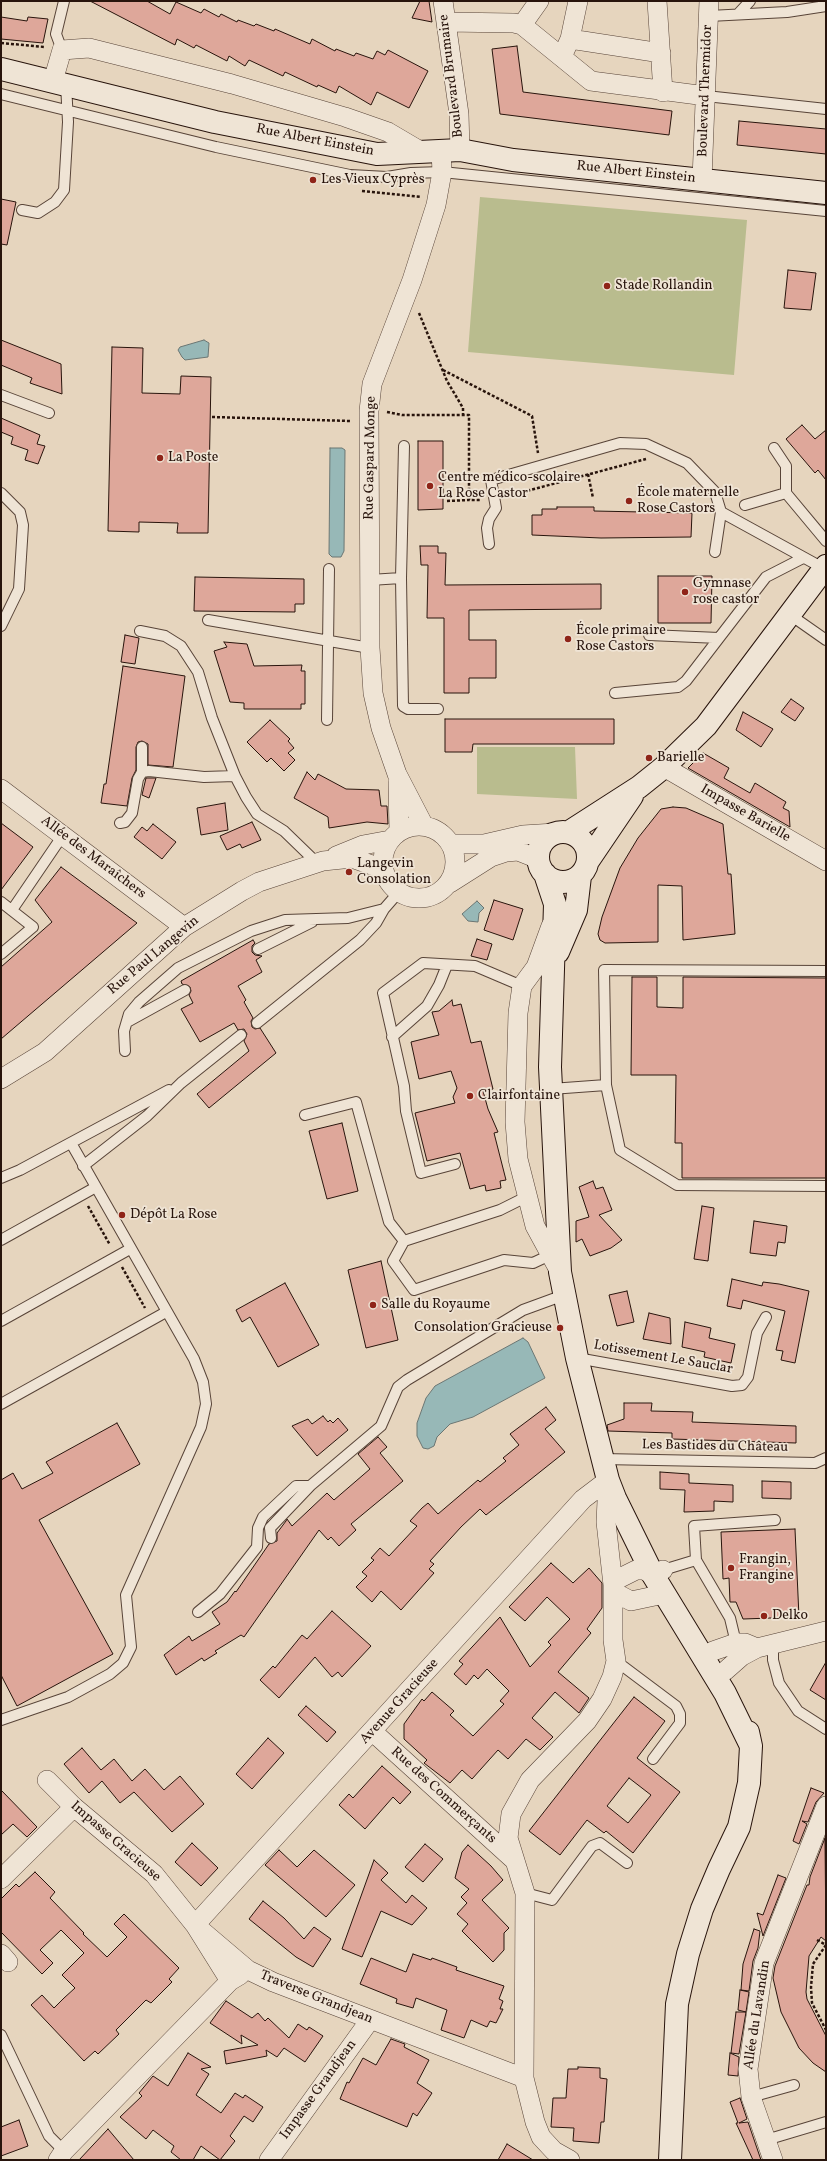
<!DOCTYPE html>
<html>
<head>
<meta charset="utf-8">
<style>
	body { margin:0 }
	#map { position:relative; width:827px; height:2161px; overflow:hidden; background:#e6d5be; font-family:Vollkorn,serif }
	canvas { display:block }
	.frame { position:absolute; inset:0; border:2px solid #28140c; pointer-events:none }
</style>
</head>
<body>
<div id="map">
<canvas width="827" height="2161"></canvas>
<div class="frame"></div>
</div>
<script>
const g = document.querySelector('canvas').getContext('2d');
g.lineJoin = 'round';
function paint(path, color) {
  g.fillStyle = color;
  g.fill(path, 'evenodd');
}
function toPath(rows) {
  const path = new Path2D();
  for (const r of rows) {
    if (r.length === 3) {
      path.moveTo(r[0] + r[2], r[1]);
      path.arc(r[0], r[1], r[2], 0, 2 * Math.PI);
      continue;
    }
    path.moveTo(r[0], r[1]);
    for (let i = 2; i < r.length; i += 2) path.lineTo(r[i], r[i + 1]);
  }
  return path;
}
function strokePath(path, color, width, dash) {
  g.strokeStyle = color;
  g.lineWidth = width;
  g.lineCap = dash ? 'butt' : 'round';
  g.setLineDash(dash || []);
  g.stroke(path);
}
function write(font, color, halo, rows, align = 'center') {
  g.font = font + ' Vollkorn,serif';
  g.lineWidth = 3.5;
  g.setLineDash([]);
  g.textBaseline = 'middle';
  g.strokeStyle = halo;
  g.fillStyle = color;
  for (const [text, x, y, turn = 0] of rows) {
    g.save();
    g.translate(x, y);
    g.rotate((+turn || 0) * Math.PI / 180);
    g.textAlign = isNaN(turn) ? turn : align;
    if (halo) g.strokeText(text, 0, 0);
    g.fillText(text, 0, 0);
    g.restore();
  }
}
paint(toPath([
	[480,197,747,220,734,375,468,352],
	[477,747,575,747,577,799,477,794]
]), '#b9bc8e');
const water = toPath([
	[204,340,209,343,208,357,185,360,182,357,178,350,180,347,204,340],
	[330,448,342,448,345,450,344,551,341,557,332,557,329,554,330,448],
	[477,901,484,908,479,913,478,922,468,921,462,914,477,901],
	[523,1338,528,1342,545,1378,473,1417,450,1424,437,1437,434,1446,428,1449,423,1448,417,1436,417,1423,426,1398,435,1386,523,1338]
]);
paint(water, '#97b8b7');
strokePath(water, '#6b7673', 1);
const building = toPath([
	[90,1,147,1,170,14,176,2,201,13,204,9,219,17,221,14,237,22,238,20,254,26,256,24,274,31,275,29,310,44,312,39,335,51,336,49,354,56,356,53,373,59,377,51,385,55,388,50,428,71,409,108,377,92,371,105,339,86,336,93,318,85,317,87,285,72,283,76,249,60,245,66,229,56,227,61,196,45,194,48,177,39,175,45,90,1],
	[420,1,429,1,432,22,412,18,420,1],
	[1,17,27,21,28,17,48,19,43,43,1,39,1,17],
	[517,46,523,92,672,111,669,135,500,114,492,49,517,46],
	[739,121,826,129,826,154,737,145,739,121],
	[1,199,16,202,7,245,1,244,1,199],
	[788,270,816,273,811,310,784,308,788,270],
	[1,340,61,364,62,394,30,383,32,378,1,365,1,340],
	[112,347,143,348,142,393,180,394,181,376,211,377,208,533,177,533,178,523,139,522,139,532,108,531,112,347],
	[1,418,40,435,37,444,45,446,38,464,25,460,28,450,11,444,13,437,1,432,1,418],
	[802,425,815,439,826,430,826,480,818,470,815,473,786,439,802,425],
	[418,441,443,441,443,509,418,510,418,441],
	[557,507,594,507,594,511,692,513,691,537,601,538,532,535,532,515,542,515,542,509,557,509,557,507],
	[420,546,438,546,438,553,446,553,445,585,601,584,601,609,469,610,469,640,496,640,496,678,469,678,469,693,444,693,444,618,427,618,428,565,421,565,420,546],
	[658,576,712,576,711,623,658,623,658,576],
	[195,577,304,579,304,604,295,604,295,612,194,611,195,577],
	[125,635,139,638,135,664,121,662,125,635],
	[224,642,247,644,254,666,302,665,301,671,305,671,305,704,301,704,301,709,244,709,244,703,230,702,214,651,227,647,224,642],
	[123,666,185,676,173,767,148,765,148,744,142,741,138,742,136,747,136,770,132,778,127,806,101,803,104,784,106,784,123,666],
	[791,699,804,708,795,721,781,712,791,699],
	[743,712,773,729,761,747,736,730,743,712],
	[445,719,614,719,614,744,473,744,472,752,445,752,445,719],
	[270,720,290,739,288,741,294,748,288,753,295,760,284,771,271,758,267,762,247,742,270,720],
	[703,753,729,768,724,778,750,793,755,783,786,802,783,808,789,811,790,827,688,768,703,753],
	[307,772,315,780,318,774,346,789,379,790,381,806,387,806,388,824,367,822,329,828,328,817,294,798,307,772],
	[146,778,156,778,149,798,142,795,146,778],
	[225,803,228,830,201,835,197,808,225,803],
	[673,807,686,808,723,824,728,874,731,874,735,934,683,940,682,886,658,885,658,942,605,943,600,940,598,934,602,917,620,868,638,838,661,809,673,807],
	[252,822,261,840,242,848,240,844,227,850,220,836,252,822],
	[1,823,33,847,1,890,1,823],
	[153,824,176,842,162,859,134,837,142,827,147,831,153,824],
	[61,867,137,923,1,1039,1,967,52,922,35,900,61,867],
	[494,900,523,909,513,940,484,930,494,900],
	[477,939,492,944,487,960,471,956,477,939],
	[253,940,255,943,252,946,252,952,255,955,262,956,256,960,262,972,238,986,246,1000,244,1002,253,1018,251,1021,252,1027,255,1029,260,1028,276,1053,209,1108,197,1094,249,1051,244,1041,247,1034,244,1029,238,1030,234,1023,200,1042,181,1009,193,1003,189,995,191,991,190,987,182,984,181,981,253,940],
	[632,977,657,977,657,1007,683,1008,683,977,826,978,826,1178,682,1178,682,1143,675,1143,676,1075,631,1075,632,977],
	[452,1000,453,1006,461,1004,471,1043,481,1041,493,1089,483,1091,488,1109,498,1132,494,1133,506,1180,500,1181,501,1188,486,1191,485,1185,470,1189,460,1153,427,1161,415,1113,455,1103,453,1097,457,1088,451,1071,419,1079,411,1042,439,1035,432,1012,439,1011,452,1000],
	[342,1123,358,1191,327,1199,309,1131,342,1123],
	[593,1181,596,1189,603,1187,612,1210,599,1215,622,1240,611,1248,590,1256,582,1239,576,1242,576,1221,589,1217,579,1187,593,1181],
	[702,1206,714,1208,708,1261,694,1259,702,1206],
	[754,1221,787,1226,785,1243,778,1242,776,1256,750,1253,754,1221],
	[381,1261,398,1340,366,1348,348,1270,381,1261],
	[732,1279,762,1286,763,1282,779,1284,809,1291,795,1363,781,1360,783,1351,776,1350,785,1311,743,1300,741,1309,727,1306,732,1279],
	[285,1283,319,1345,278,1367,250,1317,242,1322,236,1310,285,1283],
	[627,1291,634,1322,617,1326,609,1295,627,1291],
	[649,1313,670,1318,671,1344,643,1339,649,1313],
	[685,1322,711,1328,709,1338,735,1344,731,1363,704,1357,705,1352,682,1347,685,1322],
	[624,1403,652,1403,651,1411,693,1412,692,1422,796,1426,796,1443,672,1439,672,1433,608,1431,607,1425,624,1419,624,1403],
	[546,1407,556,1420,545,1429,565,1452,486,1515,480,1509,461,1527,430,1561,434,1564,429,1569,434,1573,401,1610,381,1591,372,1602,356,1587,367,1576,362,1572,374,1560,371,1558,380,1548,389,1556,417,1526,410,1521,422,1508,428,1503,438,1514,478,1480,480,1482,506,1461,503,1458,519,1445,510,1434,546,1407],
	[323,1416,328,1422,330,1420,333,1423,338,1418,348,1430,317,1456,292,1426,308,1419,312,1424,323,1416],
	[117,1423,140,1464,39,1520,113,1654,17,1706,1,1675,1,1480,13,1473,22,1489,53,1473,46,1462,117,1423],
	[378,1437,387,1447,380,1453,403,1481,351,1524,356,1530,339,1546,331,1537,328,1540,319,1530,244,1637,241,1635,215,1651,217,1653,204,1661,202,1658,176,1675,164,1655,189,1636,192,1641,220,1624,212,1612,227,1602,235,1591,236,1592,269,1544,277,1541,277,1533,286,1521,287,1519,292,1526,327,1493,334,1500,370,1469,358,1454,378,1437],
	[660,1472,689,1474,689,1483,733,1485,733,1502,714,1501,714,1511,684,1512,685,1490,660,1489,660,1472],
	[762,1481,791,1482,791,1499,762,1498,762,1481],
	[795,1529,799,1617,743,1619,736,1602,730,1602,729,1578,723,1579,721,1532,795,1529],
	[551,1563,573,1583,589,1568,602,1583,602,1608,587,1629,591,1633,558,1672,589,1698,579,1713,555,1692,532,1718,553,1737,540,1750,526,1739,508,1759,498,1750,472,1779,462,1770,450,1783,424,1763,427,1760,404,1739,404,1724,422,1699,424,1701,432,1692,454,1711,450,1715,473,1736,504,1704,500,1701,509,1691,487,1669,478,1679,474,1675,466,1685,454,1674,463,1664,459,1661,500,1617,530,1667,551,1645,548,1642,570,1619,547,1597,525,1621,509,1607,551,1563],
	[332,1611,371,1646,342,1677,338,1672,332,1677,315,1657,279,1698,260,1680,273,1666,275,1668,302,1635,307,1639,332,1611],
	[826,1662,826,1700,810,1690,826,1662],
	[634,1697,665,1721,637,1758,680,1792,633,1853,606,1831,604,1833,587,1820,560,1855,529,1831,634,1697],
	[629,1778,651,1795,628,1823,607,1806,629,1778],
	[306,1706,336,1732,327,1742,298,1715,306,1706],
	[268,1738,284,1753,252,1789,236,1774,268,1738],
	[82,1748,101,1770,114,1759,132,1781,145,1769,164,1790,180,1776,204,1804,172,1832,134,1792,120,1803,102,1781,89,1793,64,1764,82,1748],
	[382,1766,411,1792,400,1804,393,1797,365,1829,339,1805,349,1794,353,1798,382,1766],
	[811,1788,824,1793,816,1802,808,1822,802,1821,807,1824,799,1844,793,1841,811,1788],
	[1,1790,37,1827,27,1837,13,1824,1,1835,1,1790],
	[825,1838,826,1941,821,1937,809,1956,806,1992,807,1999,826,2036,826,2072,813,2063,799,2048,781,2012,773,1978,775,1966,807,1885,809,1885,810,1877,825,1838],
	[192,1843,218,1868,201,1886,175,1862,192,1843],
	[425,1844,443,1859,423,1882,405,1867,425,1844],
	[468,1845,491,1866,503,1880,482,1900,509,1928,504,1933,504,1950,493,1962,462,1931,468,1924,457,1914,467,1903,461,1897,469,1889,455,1878,462,1852,468,1845],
	[279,1850,297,1867,314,1850,355,1885,326,1917,265,1865,279,1850],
	[374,1860,388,1873,381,1880,406,1903,412,1895,427,1908,412,1925,381,1911,362,1957,342,1949,374,1860],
	[35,1872,55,1892,50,1898,84,1933,83,1934,107,1957,127,1937,114,1924,124,1914,179,1968,169,1979,172,1982,151,2003,146,2000,116,2030,119,2034,98,2054,95,2051,84,2061,31,2005,42,1995,54,2008,64,1998,75,1988,62,1975,84,1953,61,1930,40,1950,53,1963,42,1974,1,1932,1,1899,16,1884,19,1887,35,1872],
	[778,1875,786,1878,763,1936,757,1913,763,1915,778,1875],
	[263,1901,284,1918,304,1939,314,1927,331,1939,313,1967,296,1957,249,1919,263,1901],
	[754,1929,760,1931,758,1948,753,1961,749,1991,741,1990,743,1964,754,1929],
	[413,1954,431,1960,432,1958,457,1967,456,1970,504,1986,499,1999,503,2001,500,2009,503,2009,496,2023,490,2021,487,2027,471,2020,464,2038,441,2030,447,2010,416,1998,413,2008,396,2003,397,1999,360,1984,371,1958,406,1972,413,1954],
	[740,1990,749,1992,746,2012,738,2010,740,1990],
	[226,2001,252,2018,258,2013,265,2021,268,2018,289,2038,298,2024,307,2030,309,2027,323,2036,305,2062,284,2048,277,2057,266,2050,267,2056,226,2064,224,2051,258,2045,241,2035,242,2044,210,2023,226,2001],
	[736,2012,746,2012,739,2054,731,2053,736,2012],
	[391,2039,405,2044,404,2047,429,2060,417,2083,432,2093,417,2116,413,2113,407,2127,340,2099,347,2082,349,2083,363,2058,376,2065,391,2039],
	[188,2053,211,2067,201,2069,209,2074,196,2095,221,2113,235,2093,243,2098,245,2095,263,2107,253,2122,244,2116,230,2136,235,2141,220,2160,201,2146,193,2160,181,2160,171,2152,174,2146,153,2130,146,2139,120,2117,142,2096,139,2093,153,2076,168,2086,188,2053],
	[730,2053,739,2057,738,2076,728,2075,730,2053],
	[578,2067,600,2068,600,2078,607,2079,604,2122,601,2122,599,2143,573,2141,574,2128,551,2127,553,2098,566,2098,568,2069,578,2069,578,2067],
	[740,2098,747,2119,739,2123,748,2122,761,2160,753,2160,736,2123,738,2123,730,2102,740,2098],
	[19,2120,28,2146,1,2156,1,2127,19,2120],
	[108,2129,134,2160,79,2160,108,2129],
	[507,2144,533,2160,498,2160,507,2144]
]);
paint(building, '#dea79a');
strokePath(building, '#28140c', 1);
const lane = toPath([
	[738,14,750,1],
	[709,16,787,12,826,6],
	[62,50,56,34,64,1],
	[1,94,216,147,350,175,387,177,411,173,442,172,826,211],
	[706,96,826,109],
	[22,210,38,213,55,202,64,190,68,122,66,84],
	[1,395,49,413],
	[774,448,786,466,786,493,826,541],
	[1,493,20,512,23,525,19,589,1,626],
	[745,505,786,493],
	[489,544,487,528,489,519,496,508,491,480,620,443,646,444,687,463,715,492,721,512,823,568],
	[715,552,721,512],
	[401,578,404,446],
	[370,580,401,578,403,706,408,709,438,709],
	[789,614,826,640],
	[208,620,370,648],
	[140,631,165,636,181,646,198,672,212,718,235,776,246,797,257,814,284,831,316,862],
	[649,635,719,638,766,577,803,558],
	[615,693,678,687,686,681,719,638],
	[327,720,329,569],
	[142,772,142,747],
	[120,823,125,822,132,813,138,779,142,772,149,771,204,777,235,776],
	[1,902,33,927,1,954],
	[12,910,63,835],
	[258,949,312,922],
	[826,971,604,970,606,1085,620,1150,677,1185,826,1186],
	[127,1022,185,990],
	[257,1023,360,940,376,923,384,909,398,893],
	[392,1037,427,1006,439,985,447,965],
	[125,1051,124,1031,129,1014,139,1002,178,968,251,931,285,920,348,918,384,909],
	[551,1089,606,1085],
	[305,1115,356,1102,389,1222,404,1241],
	[455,1164,421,1173,406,1111,404,1086,383,993,423,963,475,966,522,986],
	[83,1166,147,1116,181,1083,241,1035],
	[1,1178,20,1170,169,1090],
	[528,1196,500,1210,404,1241,393,1261,414,1290,504,1260,533,1263,550,1255],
	[1,1240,96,1187],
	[1,1321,130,1249],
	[577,1358,732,1386,742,1385,748,1377,757,1333,766,1317],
	[1,1404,166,1312],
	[602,1459,815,1463,826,1458],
	[271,1538,270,1528,310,1486],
	[696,1560,694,1526,775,1520],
	[663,1570,696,1560,730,1618,736,1643],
	[198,1612,220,1594,257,1547,258,1528,263,1517,296,1486,310,1486,381,1426,398,1387,407,1380,523,1310,564,1295],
	[773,1645,773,1660,779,1683,798,1711,826,1729],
	[616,1661,676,1706,680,1714,680,1723,653,1759],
	[1,1720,68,1697,110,1674,123,1663,131,1647,126,1595,201,1427,206,1404,203,1382,194,1359,71,1143],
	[525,1893,552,1900,592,1846,600,1843,627,1863],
	[1,2035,49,2136,64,2151],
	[751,2097,794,2085],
	[766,2140,826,2122]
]);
const street = toPath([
	[443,1,459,114,460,150],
	[657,1,663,92],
	[446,22,514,23,522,25,591,81,706,96],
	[522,25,539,1],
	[570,39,661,53],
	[565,50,570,39,578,1],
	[53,81,62,50,89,48,232,84,345,117,388,132,422,152],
	[702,180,709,1],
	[664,767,826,861],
	[398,783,399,831],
	[1,789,184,927],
	[419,862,36],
	[424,826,397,774,381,728,373,693,370,648,369,411,372,384,412,280,436,205,442,172,441,151],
	[451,844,484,844,523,835,555,833],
	[336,856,363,845,390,840],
	[450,883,491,857,506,852,518,851,538,859],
	[551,926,536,967,522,986,518,1013,515,1122,518,1159,535,1226,560,1272],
	[1,1079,45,1052,184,927,242,891,259,882,323,861,352,858,383,869],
	[613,1585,618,1579,636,1570,644,1570,653,1575,663,1570],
	[614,1592,631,1601,664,1594],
	[713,1651,736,1643,745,1643,757,1648],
	[725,1671,742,1656,757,1648,826,1631],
	[373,1732,513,1859],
	[47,1780,74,1807,154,1874,195,1925,230,1981],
	[1,1879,74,1807],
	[195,1925,583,1499,608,1480],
	[195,1925,248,1970,273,1982,524,2078],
	[1,1954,8,1962],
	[58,2160,64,2151,230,1981,240,1975],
	[269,2160,370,2020],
	[570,2160,554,2151,541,2137,535,2122,524,2078,525,1893,508,1838,511,1814,530,1780,587,1721,602,1699,612,1677,616,1661,613,1640,613,1585,606,1522,608,1480],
	[773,2160,751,2097,748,2069,764,1963,826,1806]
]);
const secondary = toPath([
	[1,69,215,122,377,154,460,150,513,160,826,193],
	[569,832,639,787,664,767,706,726,826,566],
	[563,857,25],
	[588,861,632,796],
	[545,874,555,904,550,1067,560,1272,577,1358,608,1480,615,1498,653,1575,725,1693,751,1746],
	[558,952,576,910,580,876],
	[670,2160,677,2004,688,1954,702,1909,719,1869,739,1827,749,1783,751,1746,748,1732]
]);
strokePath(lane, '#584438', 12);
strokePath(street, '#584438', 20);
strokePath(secondary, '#28140c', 24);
strokePath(toPath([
	[1,43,45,47],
	[362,191,421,197],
	[419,313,447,381,463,408,463,415],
	[443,370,532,416,538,453],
	[387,412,402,415,469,415,469,500,481,500],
	[212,417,351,421],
	[588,474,593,498],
	[508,496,646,459],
	[447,501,469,500],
	[88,1206,110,1245],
	[122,1267,145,1308],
	[817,1940,826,1945],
	[826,1945,813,1964,811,1987,812,2003,826,2030]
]), '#28140c', 2.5, [3, 2]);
strokePath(lane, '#efe4d5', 10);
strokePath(street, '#efe4d5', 19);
strokePath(secondary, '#efe4d5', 22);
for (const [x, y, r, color] of [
	[313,180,4,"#8f2418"],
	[607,286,4,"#8f2418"],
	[160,458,4,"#8f2418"],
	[430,486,4,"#8f2418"],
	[629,501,4,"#8f2418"],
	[685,592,4,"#8f2418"],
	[568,639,4,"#8f2418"],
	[649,758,4,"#8f2418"],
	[349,872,4,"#8f2418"],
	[470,1096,4,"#8f2418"],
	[122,1215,4,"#8f2418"],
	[373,1305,4,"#8f2418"],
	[560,1328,4,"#8f2418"],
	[731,1568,4,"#8f2418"],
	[764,1616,4,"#8f2418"]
]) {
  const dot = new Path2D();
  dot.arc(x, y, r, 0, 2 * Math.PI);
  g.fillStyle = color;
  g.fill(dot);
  strokePath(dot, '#efe4d5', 1.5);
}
write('14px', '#28140c', '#efe4d5', [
	["Boulevard Brumaire",452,76,-97],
	["Boulevard Thermidor",706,91,-88],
	["Rue Albert Einstein",315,141,11],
	["Rue Albert Einstein",636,173,6],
	["Rue Gaspard Monge",371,458,-89],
	["Impasse Barielle",745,814,30],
	["Allée des Maraîchers",93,858,37],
	["Rue Paul Langevin",154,956,-40],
	["Lotissement Le Sauclar",663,1358,10],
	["Les Bastides du Château",715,1447,1],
	["Avenue Gracieuse",400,1702,-48],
	["Rue des Commerçants",443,1796,42],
	["Impasse Gracieuse",115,1842,41],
	["Traverse Grandjean",316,1998,22],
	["Allée du Lavandin",758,2015,-81],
	["Impasse Grandjean",319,2090,-54]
]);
write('14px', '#28140c', '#efe4d5', [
	["Les Vieux Cyprès",321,180],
	["Stade Rollandin",615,286],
	["La Poste",168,458],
	["Centre médico-scolaire",438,478],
	["La Rose Castor",438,494],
	["École maternelle",637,493],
	["Rose Castors",637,509],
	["Gymnase",693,584],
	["rose castor",693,600],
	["École primaire",576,631],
	["Rose Castors",576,647],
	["Barielle",657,758],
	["Langevin",357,864],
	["Consolation",357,880],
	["Clairfontaine",478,1096],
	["Dépôt La Rose",130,1215],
	["Salle du Royaume",381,1305],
	["Consolation Gracieuse",552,1328,"right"],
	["Frangin,",739,1560],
	["Frangine",739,1576],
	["Delko",772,1616]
], 'left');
</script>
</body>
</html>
